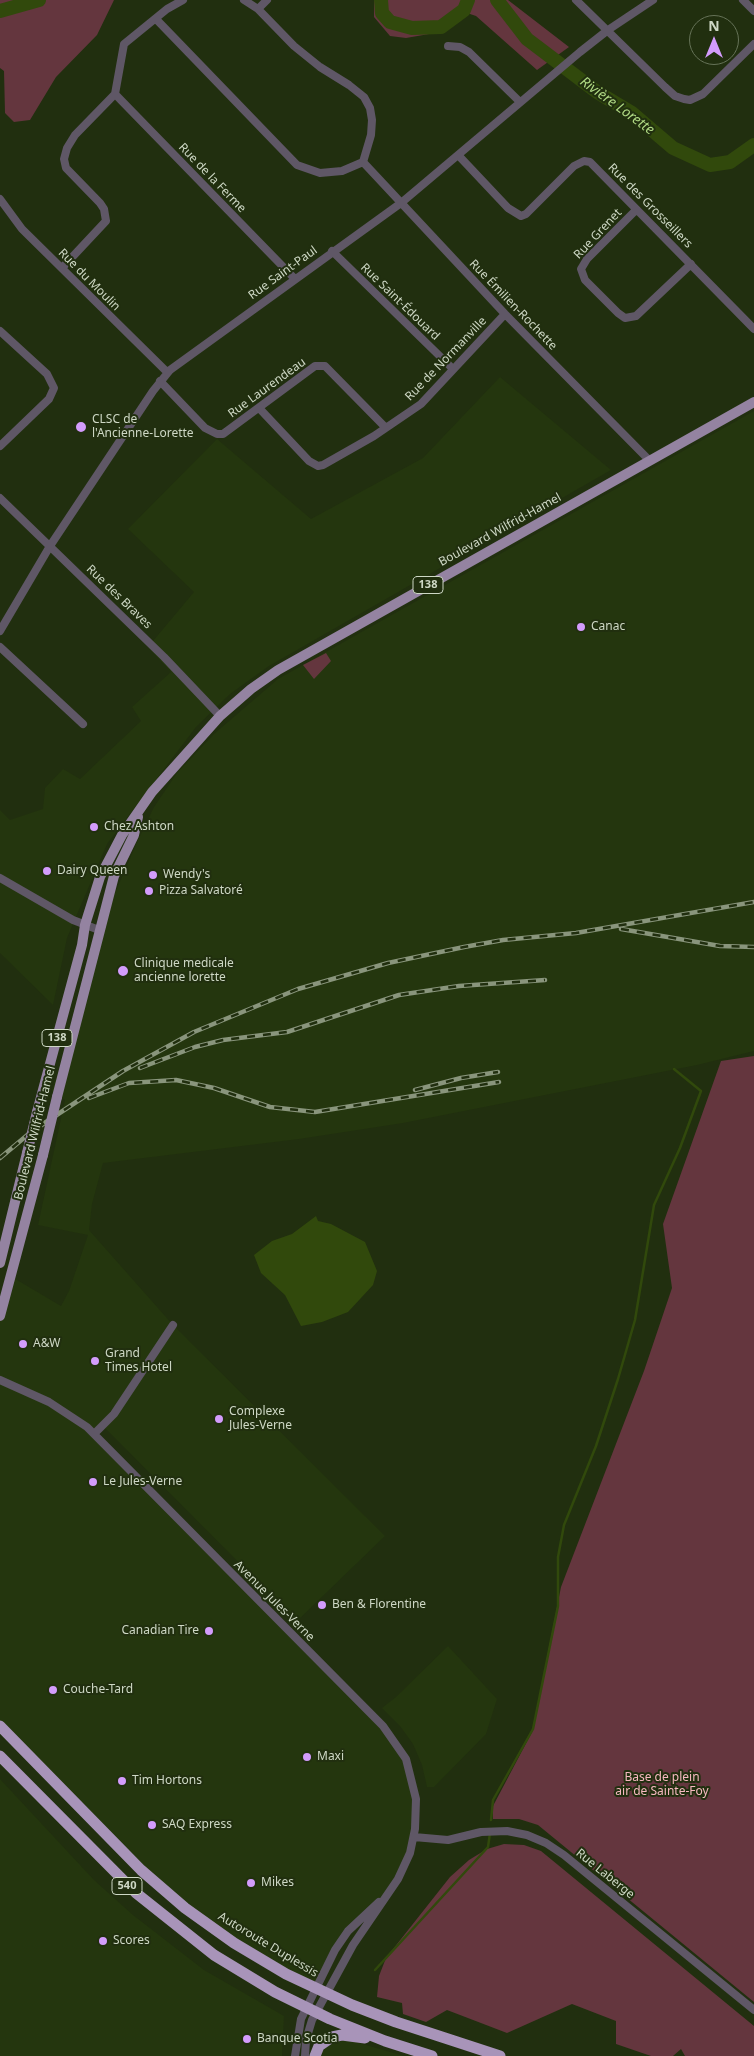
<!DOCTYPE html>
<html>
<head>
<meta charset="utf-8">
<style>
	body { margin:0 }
	#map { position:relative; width:754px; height:2056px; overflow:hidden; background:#212f0f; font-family:"Noto Sans",sans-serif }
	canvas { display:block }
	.north { position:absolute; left:689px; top:15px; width:50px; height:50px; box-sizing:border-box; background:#212f0f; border:1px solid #667358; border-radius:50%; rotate:0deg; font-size:14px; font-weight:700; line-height:20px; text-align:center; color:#ced8c5 }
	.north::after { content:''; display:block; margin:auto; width:18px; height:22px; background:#d39cfc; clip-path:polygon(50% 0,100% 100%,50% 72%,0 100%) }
</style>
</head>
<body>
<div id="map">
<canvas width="754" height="2056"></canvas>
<div class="north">N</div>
</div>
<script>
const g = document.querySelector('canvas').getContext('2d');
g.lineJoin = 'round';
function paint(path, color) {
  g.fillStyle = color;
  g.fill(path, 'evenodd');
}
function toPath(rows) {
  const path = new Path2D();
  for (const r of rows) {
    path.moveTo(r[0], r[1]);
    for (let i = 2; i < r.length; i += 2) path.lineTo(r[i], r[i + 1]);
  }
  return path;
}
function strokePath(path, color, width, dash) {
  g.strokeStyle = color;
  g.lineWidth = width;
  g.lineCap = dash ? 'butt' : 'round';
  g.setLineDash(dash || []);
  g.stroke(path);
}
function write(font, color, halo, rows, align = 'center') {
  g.font = font + ' "Noto Sans",sans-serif';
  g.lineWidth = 4;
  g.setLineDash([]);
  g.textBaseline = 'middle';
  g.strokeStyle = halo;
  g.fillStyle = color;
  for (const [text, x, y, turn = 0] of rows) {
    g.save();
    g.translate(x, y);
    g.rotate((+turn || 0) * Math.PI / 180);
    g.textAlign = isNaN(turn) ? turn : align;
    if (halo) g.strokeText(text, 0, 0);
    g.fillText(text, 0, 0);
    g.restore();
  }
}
paint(toPath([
	[500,377,611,470,269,666,230,694,196,727,107,844,67,938,53,1005,0,953,0,810,10,820,43,809,45,788,63,769,80,779,141,721,132,707,171,672,148,647,194,592,128,529,217,439,311,519,423,458],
	[754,411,754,1051,697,1065,403,1123,299,1139,103,1163,92,1204,89,1230,173,1325,385,1536,297,1621,103,1426,94,1434,388,1732,414,1783,414,1837,391,1890,353,1926,315,1988,185,1908,0,1726,0,1316,12,1277,61,1306,69,1291,88,1235,38,1225,65,1100,52,1091,115,893,138,840,154,807,177,773,214,734,278,679],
	[448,1646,497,1699,486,1734,434,1787,427,1787,422,1765,413,1744,400,1726,382,1708,396,1697],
	[0,1779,94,1880,133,1915,204,1970,284,2016,282,2056,0,2056],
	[349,2040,404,2056,319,2056,327,2043]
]), '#24360e');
paint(toPath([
	[0,0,114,0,97,35,56,77,30,120,14,122,5,113,4,71,0,68],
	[374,0,508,0,569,47,537,70,476,16,464,12,429,34,406,38,390,36,374,17],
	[326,653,331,661,314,679,303,665],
	[754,1056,754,2002,538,1825,519,1819,493,1819,493,1806,532,1732,561,1587,644,1371,672,1288,663,1224,721,1061],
	[504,1844,524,1845,541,1851,754,2026,754,2056,685,2056,681,2049,673,2056,651,2056,616,2044,616,2021,572,2004,507,2033,447,2010,426,2022,403,2014,402,2003,377,1997,379,1976,386,1958,450,1877,469,1860,487,1849]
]), '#64363e');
paint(toPath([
	[316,1216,318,1221,331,1224,365,1242,377,1271,373,1285,348,1312,322,1322,301,1326,285,1295,261,1273,254,1255,272,1241,292,1234]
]), '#31490c');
strokePath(toPath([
	[491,1820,493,1800,533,1729,558,1606,558,1557,564,1525,596,1446,618,1379,635,1320,654,1205,680,1148,701,1091,674,1069],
	[375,1970,488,1847,490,1833]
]), '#31490c', 2.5);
strokePath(toPath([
	[381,0,382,13,390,22,412,28,441,27,464,10,468,0],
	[497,0,527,39,597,92,632,113,673,148,710,165,730,162,754,145],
	[0,11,39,0]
]), '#31490c', 14);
strokePath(toPath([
	[576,0,665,87,675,96,684,99,690,100,703,94,754,44],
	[743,0,754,11],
	[258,9,267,0],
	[156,19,297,165,320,173,342,171,363,162,371,135,372,120,370,108,364,97,349,85,320,67,294,46,258,9,244,0],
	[448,46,460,47,469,52,520,102],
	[115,94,294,278],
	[459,156,508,208,521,216,526,214,574,166,584,161,590,162,754,329],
	[363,162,505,314,649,460],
	[0,199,22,229,167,372],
	[636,210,587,259,581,269,585,280,618,313,625,318,636,316,691,264],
	[332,251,453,369],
	[62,268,106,221,104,209,100,203,66,168,64,159,67,148,75,135,115,94,124,44,167,9,183,0],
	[0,331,47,374,54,388,49,399,0,446],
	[160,381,205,428,217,434,223,434,315,366,325,366,385,427],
	[259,408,309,461,318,466,323,465,374,436,421,404,505,314],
	[0,498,164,657,220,716],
	[0,631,50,546,153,391,170,370,401,203,580,52,608,30,653,0],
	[0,647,83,724],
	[0,878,73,920,99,930],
	[0,1380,49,1402,87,1427,383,1726,406,1759,416,1799,415,1829,410,1853,398,1879,353,1945,312,2020,306,2040,305,2056],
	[94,1434,114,1414,173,1325],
	[414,1837,448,1840,481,1832,507,1831,527,1835,546,1843,564,1855,754,2010],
	[295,2056,301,2019,335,1950,348,1931,379,1902]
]), '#5f5766', 8);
strokePath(toPath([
	[57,1097,114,876,134,835,138,817],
	[37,1112,82,945,85,925,100,877,122,835,152,792,220,716,251,689,278,670,754,402],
	[0,1263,27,1153],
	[0,1316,43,1155]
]), '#9483a1', 10);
strokePath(toPath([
	[0,1726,141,1870,185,1908,234,1943,286,1974,352,2005,396,2022,500,2056],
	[0,1756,136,1893,214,1955,275,1992,330,2019,385,2041,432,2056],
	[315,2056,319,2046,332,2037,342,2035,365,2038]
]), '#a894b9', 11);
const rail = toPath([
	[621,929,720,946,754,947],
	[140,1068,195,1047,223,1040,287,1032,399,995,459,986,545,980],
	[415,1090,461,1078,498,1072],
	[89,1098,129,1083,176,1080,214,1088,270,1107,315,1112,499,1082],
	[0,1158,31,1132,123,1071,194,1032,298,989,388,963,464,947,503,940,576,933,754,902]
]);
strokePath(rail, '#89957c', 4.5);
strokePath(rail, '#212f0f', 2.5, [8]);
strokePath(toPath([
	[27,1153,37,1112],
	[43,1155,57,1097]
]), '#9483a1', 10);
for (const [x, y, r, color] of [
	[81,427,6,"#d39cfc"],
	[581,627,5,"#d39cfc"],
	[94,827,5,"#d39cfc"],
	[47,871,5,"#d39cfc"],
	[153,875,5,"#d39cfc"],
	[149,891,5,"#d39cfc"],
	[123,971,6,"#d39cfc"],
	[23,1344,5,"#d39cfc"],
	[95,1361,5,"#d39cfc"],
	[219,1419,5,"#d39cfc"],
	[93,1482,5,"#d39cfc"],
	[322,1605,5,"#d39cfc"],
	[209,1631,5,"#d39cfc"],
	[53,1690,5,"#d39cfc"],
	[307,1757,5,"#d39cfc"],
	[122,1781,5,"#d39cfc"],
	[152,1825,5,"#d39cfc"],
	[251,1883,5,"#d39cfc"],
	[103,1941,5,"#d39cfc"],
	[247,2039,5,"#d39cfc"]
]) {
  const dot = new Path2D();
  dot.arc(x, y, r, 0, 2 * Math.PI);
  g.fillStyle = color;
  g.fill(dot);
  strokePath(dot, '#212f0f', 2);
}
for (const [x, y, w] of [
	[428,585,30],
	[57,1038,30],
	[127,1886,30]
]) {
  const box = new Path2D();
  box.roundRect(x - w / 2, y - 8.5, w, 17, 4);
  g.fillStyle = '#212f0f';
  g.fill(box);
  strokePath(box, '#ced8c5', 1);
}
write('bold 11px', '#ced8c5', null, [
	["138",428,585],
	["138",57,1038],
	["540",127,1886]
]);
write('12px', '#ced8c5', '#212f0f', [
	["Rue de la Ferme",212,178,46],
	["Rue des Grosseillers",650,206,45],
	["Rue Grenet",598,234,-47],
	["Rue Saint-Paul",283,273,-36],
	["Rue du Moulin",89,280,45],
	["Rue Saint-Édouard",400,302,44],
	["Rue Émilien-Rochette",513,305,46],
	["Rue de Normanville",446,359,-46],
	["Rue Laurendeau",267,388,-36],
	["Boulevard Wilfrid-Hamel",500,530,-29],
	["Rue des Braves",119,597,44],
	["Boulevard Wilfrid-Hamel",35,1133,-76],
	["Avenue Jules-Verne",274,1601,45],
	["Rue Laberge",605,1874,39],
	["Autoroute Duplessis",268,1945,31]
]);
write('12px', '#ced8c5', '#212f0f', [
	["CLSC de",92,420],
	["l'Ancienne-Lorette",92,434],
	["Canac",591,627],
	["Chez Ashton",104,827],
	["Dairy Queen",57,871],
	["Wendy's",163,875],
	["Pizza Salvatoré",159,891],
	["Clinique medicale",134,964],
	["ancienne lorette",134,978],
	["A&W",33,1344],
	["Grand",105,1354],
	["Times Hotel",105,1368],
	["Complexe",229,1412],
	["Jules-Verne",229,1426],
	["Le Jules-Verne",103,1482],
	["Ben & Florentine",332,1605],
	["Canadian Tire",199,1631,"right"],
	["Couche-Tard",63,1690],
	["Maxi",317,1757],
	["Tim Hortons",132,1781],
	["SAQ Express",162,1825],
	["Mikes",261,1883],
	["Scores",113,1941],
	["Banque Scotia",257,2039]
], 'left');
write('12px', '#f7b9c1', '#212f0f', [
	["Base de plein",662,1778],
	["air de Sainte-Foy",662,1792]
]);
write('italic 14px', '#afd883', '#212f0f', [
	["Rivière Lorette",617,106,36]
]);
</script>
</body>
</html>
